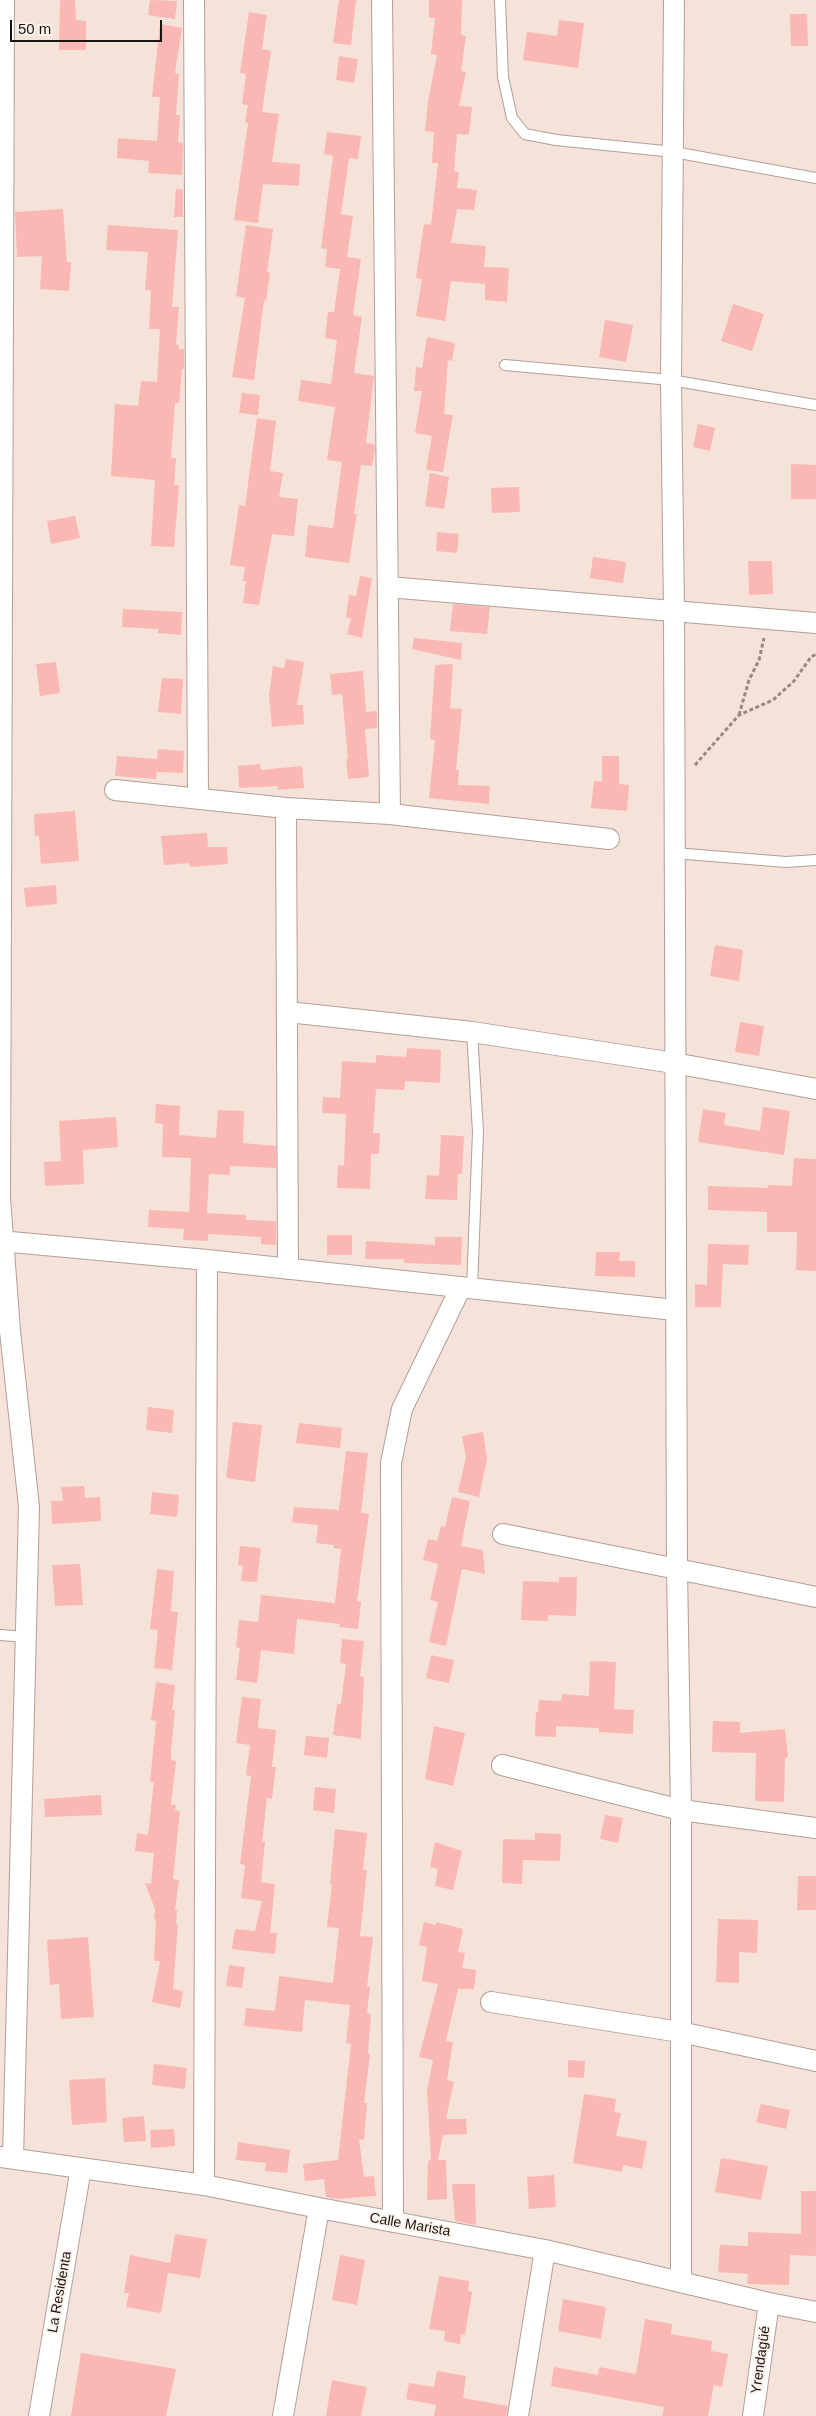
<!DOCTYPE html>
<html>
<head>
<meta charset="utf-8">
<style>
	body { margin:0 }
	#map { position:relative; width:816px; height:2416px; overflow:hidden; background:#f5e3d9; font-family:Helvetica,sans-serif }
	canvas { display:block }
	.scale { position:absolute; left:10px; top:20px; width:152px; height:22px; box-sizing:border-box; border:2px solid #1b1512; border-top:0; padding-left:6px; font-size:15px; line-height:18px; white-space:nowrap; color:#1b1512; -webkit-text-stroke:4px #fdf2ec; paint-order:stroke }
</style>
</head>
<body>
<div id="map">
<canvas width="816" height="2416"></canvas>
<div class="scale">50 m</div>
</div>
<script>
const g = document.querySelector('canvas').getContext('2d');
g.lineJoin = 'round';
function paint(path, color) {
  g.fillStyle = color;
  g.fill(path, 'evenodd');
}
function toPath(rows) {
  const path = new Path2D();
  for (const r of rows) {
    path.moveTo(r[0], r[1]);
    for (let i = 2; i < r.length; i += 2) path.lineTo(r[i], r[i + 1]);
  }
  return path;
}
function strokePath(path, color, width, dash) {
  g.strokeStyle = color;
  g.lineWidth = width;
  g.lineCap = dash ? 'butt' : 'round';
  g.setLineDash(dash || []);
  g.stroke(path);
}
function write(font, color, halo, rows, align = 'center') {
  g.font = font + ' Helvetica,sans-serif';
  g.lineWidth = 4;
  g.setLineDash([]);
  g.textBaseline = 'middle';
  g.strokeStyle = halo;
  g.fillStyle = color;
  for (const [text, x, y, turn = 0] of rows) {
    g.save();
    g.translate(x, y);
    g.rotate((+turn || 0) * Math.PI / 180);
    g.textAlign = isNaN(turn) ? turn : align;
    if (halo) g.strokeText(text, 0, 0);
    g.fillText(text, 0, 0);
    g.restore();
  }
}
paint(toPath([
	[60,0,75,0,76,20,86,21,86,50,59,50],
	[150,0,177,1,175,19,148,15],
	[339,0,356,0,351,45,333,43],
	[429,0,462,0,461,35,466,36,461,71,466,72,459,106,472,107,469,135,457,134,454,171,459,172,457,188,477,190,474,210,457,209,451,243,486,246,484,267,509,268,507,302,485,300,485,284,451,281,445,321,416,316,422,279,416,278,419,257,424,224,431,225,438,163,432,163,434,132,425,131,428,101,437,55,431,54,435,18,429,18],
	[249,12,267,15,262,49,271,51,262,112,279,114,272,162,300,164,299,186,263,184,258,223,234,220,248,123,245,122,248,105,242,104,246,74,240,73],
	[790,14,807,14,808,46,791,46],
	[559,20,584,23,578,68,523,60,527,32,557,36],
	[160,24,182,28,175,73,179,74,176,115,180,115,178,142,183,143,182,175,148,173,149,161,117,158,118,138,157,141,160,97,152,97],
	[339,56,358,59,354,83,336,80],
	[327,132,361,136,358,159,349,158,341,214,353,216,347,257,361,259,353,315,362,317,354,373,374,376,366,443,374,444,375,450,372,466,361,465,354,514,357,514,349,563,305,557,308,525,333,528,342,462,327,460,335,407,298,401,301,380,331,384,337,340,325,338,328,312,334,312,340,269,325,267,327,249,321,248,333,156,324,154],
	[176,189,183,190,183,217,174,217],
	[63,209,67,262,71,262,69,291,40,289,42,256,17,257,15,212],
	[108,225,178,230,172,307,179,307,176,345,179,345,179,349,184,349,184,369,182,369,179,403,175,403,171,458,176,458,174,485,179,485,174,547,151,546,155,480,111,476,115,404,138,406,141,381,157,382,160,329,149,329,151,290,145,290,148,252,106,250],
	[246,225,273,229,267,272,270,273,266,301,264,300,254,380,232,377,245,298,236,296],
	[733,304,764,314,752,351,721,341],
	[605,320,633,325,626,362,599,357],
	[427,337,455,343,452,361,448,360,444,414,453,415,443,472,426,470,432,436,415,433,422,391,414,391,416,367,422,368],
	[242,393,260,395,258,415,239,413],
	[257,418,276,421,270,471,283,473,279,497,298,499,294,536,272,534,259,605,243,603,246,581,243,581,245,567,230,565,239,505,245,506],
	[698,424,715,428,710,451,693,447],
	[791,464,816,465,816,499,791,499],
	[430,473,449,477,444,509,425,506],
	[519,487,520,512,492,513,491,488],
	[75,516,80,538,51,544,47,521],
	[437,532,459,534,457,553,436,551],
	[593,557,626,562,623,583,590,578],
	[748,561,772,561,773,594,749,595],
	[360,576,372,578,362,638,347,634,351,618,346,618,349,595,356,596],
	[453,604,490,607,487,634,450,631],
	[123,609,182,612,181,635,158,633,158,629,122,627],
	[414,638,462,643,461,660,412,649],
	[286,659,304,662,297,705,303,705,304,724,272,727,269,695,273,666,284,668],
	[56,662,60,693,40,696,36,664],
	[453,664,450,708,462,709,456,770,459,770,458,785,490,786,489,804,429,798,435,740,430,739,435,665],
	[363,671,366,712,377,711,377,728,365,729,369,777,348,779,346,759,348,759,342,694,332,695,330,674],
	[162,678,183,679,181,714,158,712],
	[158,749,184,751,183,773,157,772,157,767,156,779,115,776,117,756,157,759],
	[602,756,619,756,619,784,629,785,627,811,591,808,594,781,602,782],
	[260,764,261,770,302,766,304,788,278,790,277,786,239,788,238,766],
	[75,811,79,861,41,864,39,836,35,836,34,814],
	[207,833,208,847,227,847,228,864,190,867,189,863,164,865,161,836],
	[56,885,57,904,26,907,24,888],
	[715,945,743,950,739,981,710,976],
	[740,1022,764,1026,759,1056,735,1052],
	[407,1048,441,1050,440,1083,405,1081,404,1090,376,1089,373,1133,380,1133,379,1154,371,1154,370,1189,337,1188,338,1165,344,1166,346,1114,322,1113,323,1097,340,1098,342,1061,376,1063,376,1055,406,1057],
	[156,1104,180,1106,179,1135,216,1138,218,1110,244,1111,243,1143,276,1146,276,1168,230,1166,230,1175,209,1174,207,1213,246,1215,246,1220,276,1221,276,1245,261,1244,261,1237,208,1234,208,1241,183,1240,184,1229,148,1227,149,1210,189,1212,191,1158,162,1157,163,1124,155,1123],
	[763,1107,790,1111,784,1155,698,1142,703,1109,726,1113,724,1125,760,1131],
	[116,1117,118,1147,83,1150,84,1184,45,1186,44,1162,61,1161,59,1121],
	[441,1135,464,1136,462,1174,458,1174,457,1200,425,1199,427,1175,439,1176],
	[794,1158,816,1159,816,1271,796,1270,797,1232,767,1232,767,1212,708,1210,708,1186,768,1188,768,1185,792,1186],
	[327,1235,352,1235,352,1255,327,1255],
	[435,1237,462,1237,461,1265,404,1263,404,1259,365,1259,366,1241,435,1245],
	[708,1244,749,1245,748,1265,723,1264,721,1307,695,1307,695,1284,707,1285],
	[596,1252,620,1252,619,1261,635,1261,635,1277,595,1276],
	[148,1407,174,1410,172,1433,146,1430],
	[233,1422,262,1425,255,1482,226,1478],
	[299,1423,342,1428,340,1448,296,1443],
	[483,1432,487,1459,479,1497,458,1492,466,1457,462,1436],
	[346,1451,368,1453,361,1513,369,1514,357,1601,361,1602,358,1629,339,1627,340,1624,297,1619,294,1654,261,1650,257,1683,236,1680,240,1648,236,1647,239,1620,258,1622,261,1595,335,1603,341,1549,333,1548,334,1545,316,1543,318,1525,292,1522,294,1507,339,1510],
	[84,1486,85,1498,100,1497,101,1521,52,1524,51,1501,63,1501,61,1487],
	[152,1492,179,1495,177,1517,150,1514],
	[452,1497,470,1501,461,1546,483,1550,485,1574,462,1569,446,1646,429,1642,438,1602,430,1600,438,1564,423,1560,428,1539,437,1541,441,1526,445,1527],
	[240,1546,261,1548,257,1582,241,1581,243,1566,238,1565],
	[80,1564,83,1605,55,1606,52,1565],
	[157,1569,174,1571,171,1611,178,1612,172,1670,154,1668,158,1630,150,1629],
	[559,1577,577,1577,576,1616,548,1615,548,1621,521,1620,523,1581,559,1582],
	[342,1639,364,1641,360,1676,364,1677,361,1739,333,1735,337,1704,341,1704,346,1664,340,1663],
	[431,1655,454,1660,449,1683,426,1678],
	[590,1661,616,1662,614,1709,634,1710,633,1734,599,1732,599,1728,556,1726,556,1737,535,1736,536,1712,538,1712,539,1700,561,1701,562,1694,589,1696],
	[156,1682,175,1685,172,1710,175,1710,171,1752,171,1760,176,1761,171,1805,176,1805,175,1810,180,1811,173,1879,179,1880,175,1910,177,1910,176,1924,178,1925,173,1989,183,1991,180,2008,152,2002,160,1961,154,1961,156,1919,154,1919,155,1909,145,1883,151,1884,154,1853,135,1851,137,1833,148,1835,154,1782,150,1782,156,1721,151,1720],
	[242,1697,261,1699,258,1728,276,1730,272,1767,276,1767,272,1799,267,1798,262,1842,265,1842,261,1882,275,1884,270,1933,277,1933,275,1954,232,1949,235,1929,255,1931,262,1901,241,1898,245,1865,240,1864,251,1776,246,1775,250,1745,236,1743],
	[713,1721,740,1722,740,1733,785,1729,788,1757,785,1758,784,1802,755,1801,756,1753,712,1752],
	[434,1726,465,1733,453,1786,425,1779],
	[306,1736,329,1738,327,1758,304,1755],
	[315,1787,336,1789,334,1813,313,1810],
	[101,1795,102,1815,45,1817,44,1799],
	[605,1815,623,1818,618,1843,600,1839],
	[335,1829,367,1833,363,1870,367,1870,360,1936,373,1937,367,1987,370,1987,367,2013,371,2014,368,2053,370,2054,364,2103,367,2103,364,2140,359,2139,364,2177,374,2176,376,2196,337,2199,326,2197,324,2179,305,2181,303,2164,338,2160,351,2044,346,2043,350,2005,305,2000,302,2032,244,2026,246,2008,275,2011,279,1976,333,1983,339,1928,327,1927,332,1884,330,1884],
	[535,1833,561,1834,560,1861,523,1860,522,1884,502,1883,503,1839,535,1840],
	[435,1842,462,1851,453,1890,435,1886,438,1869,430,1867],
	[798,1876,816,1876,816,1910,797,1910],
	[718,1919,758,1920,757,1953,739,1952,739,1983,716,1982],
	[424,1922,436,1925,436,1922,463,1929,458,1952,465,1953,462,1968,476,1970,474,1989,458,1989,446,2041,453,2042,447,2080,454,2082,446,2119,466,2119,467,2134,443,2135,438,2160,446,2160,447,2199,427,2200,428,2161,431,2160,427,2090,433,2060,419,2057,438,1984,422,1981,427,1947,419,1945],
	[88,1937,94,2017,61,2019,59,1984,50,1985,47,1940],
	[229,1965,245,1967,242,1988,226,1986],
	[568,2060,585,2061,584,2078,568,2077],
	[154,2064,187,2068,185,2089,152,2085],
	[105,2078,107,2122,72,2125,69,2080],
	[584,2094,616,2099,614,2112,621,2113,616,2136,647,2141,642,2169,623,2165,622,2172,573,2163],
	[761,2104,790,2110,786,2129,756,2122],
	[144,2116,146,2141,124,2142,122,2118],
	[174,2129,175,2146,151,2148,150,2130],
	[238,2142,290,2150,287,2173,265,2171,266,2163,236,2160],
	[721,2158,768,2166,761,2200,715,2192],
	[554,2175,556,2207,529,2209,527,2177],
	[452,2184,475,2184,476,2225,455,2221],
	[801,2191,816,2191,816,2256,790,2255,789,2285,747,2284,748,2274,718,2272,720,2245,748,2246,748,2232,801,2234],
	[175,2234,207,2239,200,2278,168,2273,161,2313,126,2307,129,2293,124,2293,130,2255,170,2263],
	[340,2255,365,2260,357,2305,332,2300],
	[439,2276,469,2281,468,2291,472,2292,465,2335,461,2334,460,2344,444,2341,445,2331,429,2329],
	[563,2299,606,2307,601,2339,558,2331],
	[645,2319,672,2324,671,2334,712,2341,711,2351,728,2354,722,2387,714,2385,708,2416,662,2416,664,2407,551,2386,554,2367,598,2375,599,2367,636,2374],
	[81,2353,176,2369,166,2416,71,2416],
	[437,2371,466,2376,463,2398,508,2406,506,2416,434,2416,436,2405,406,2399,409,2383,434,2387],
	[332,2380,367,2387,361,2416,326,2416]
]), '#fbb7b3');
const lane = toPath([
	[500,0,503,77,512,118,525,134,556,140,674,152,816,178],
	[505,365,671,380,816,405],
	[674,853,786,862,816,860],
	[472,1032,478,1132,472,1288],
	[0,1635,26,1637]
]);
const street = toPath([
	[4,0,0,1198,10,1331,29,1507,13,2158],
	[194,0,198,797],
	[382,0,390,814],
	[674,0,671,380,674,611,677,1569,681,1810,681,2282],
	[388,587,816,623],
	[115,790,286,808,390,814,609,839],
	[286,808,288,1269],
	[288,1012,472,1032,674,1063,816,1089],
	[0,1241,207,1260,675,1310],
	[503,1534,816,1597],
	[502,1765,681,1810,816,1828],
	[491,2002,680,2032,816,2061],
	[0,2157,204,2185,319,2208,545,2250,769,2303,816,2312],
	[204,2185,207,1260],
	[393,2222,391,1463,402,1409,461,1287],
	[39,2416,81,2168],
	[283,2416,319,2208],
	[518,2416,545,2250],
	[753,2416,769,2303]
]);
strokePath(lane, '#b1a097', 12);
strokePath(street, '#b1a097', 22);
strokePath(toPath([
	[739,715,749,680,759,660,764,638],
	[695,765,739,715,773,700,794,681,811,657,816,654]
]), '#978a83', 3, [4, 2.5]);
strokePath(lane, '#fff', 10);
strokePath(street, '#fff', 20);
write('14px', '#1b1512', '#fdf2ec', [
	["Calle Marista",410,2225,10],
	["La Residenta",60,2292,-80],
	["Yrendagüé",761,2360,-82]
]);
</script>
</body>
</html>
